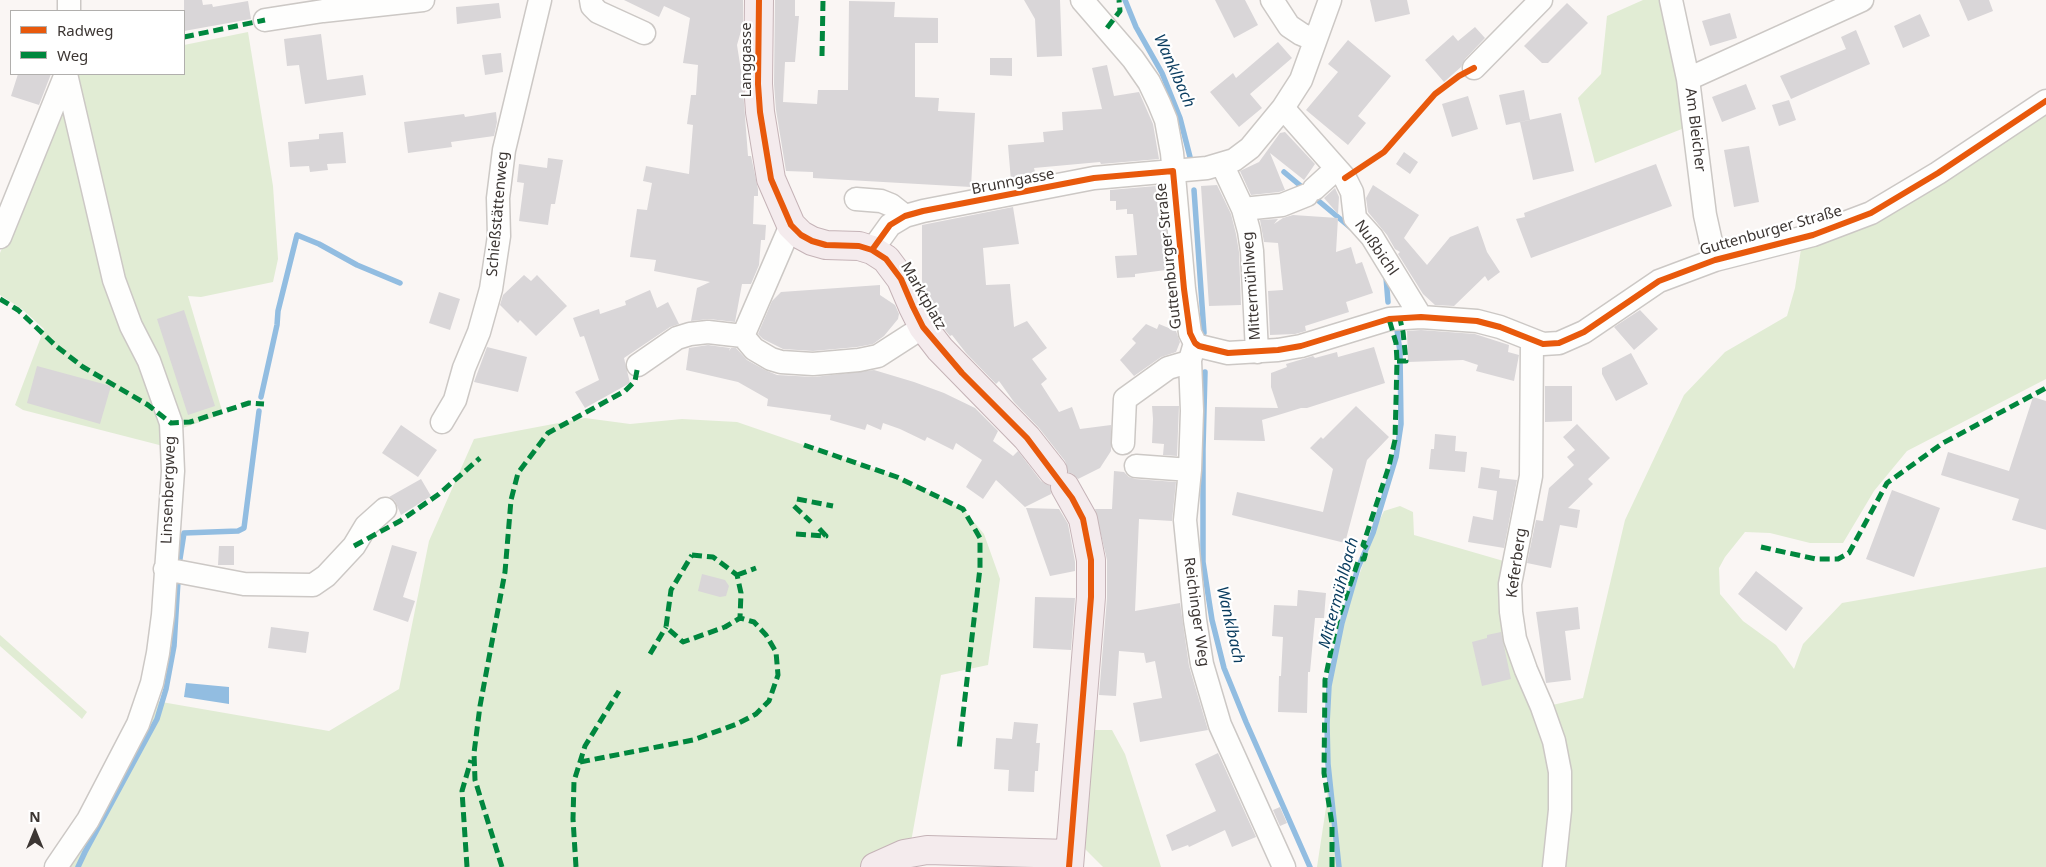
<!DOCTYPE html>
<html>
<head>
<meta charset="utf-8">
<style>
	body { margin:0 }
	#map { position:relative; width:2046px; height:867px; overflow:hidden; background:#faf6f4; font-family:"Noto Sans",sans-serif }
	canvas { display:block }
	.legend { position:absolute; left:10px; top:10px; width:175px; height:65px; box-sizing:border-box; background:#fff; border:1px solid #b1afad; margin:0; padding:6px 9px; list-style:none; font-size:15px; color:#3c3633 }
	.legend li { display:flex; align-items:center; gap:10px; height:25px }
	.legend b { width:25px; border:1px solid #b1afad }
	.north { position:absolute; left:10px; top:807px; width:50px; height:50px; -webkit-text-stroke:4px #fff; paint-order:stroke; rotate:0deg; font-size:14px; font-weight:700; line-height:20px; text-align:center; color:#3c3633 }
	.north::after { content:''; display:block; margin:auto; width:18px; height:22px; background:#3c3633; clip-path:polygon(50% 0,100% 100%,50% 72%,0 100%) }
</style>
</head>
<body>
<div id="map">
<canvas width="2046" height="867"></canvas>
<ul class="legend">
<li><b style="height:6px;background:#e8590c"></b>Radweg</li>
<li><b style="height:6px;background:#00873e"></b>Weg</li>
</ul>
<div class="north">N</div>
</div>
<script>
const g = document.querySelector('canvas').getContext('2d');
g.lineJoin = 'round';
function paint(path, color) {
  g.fillStyle = color;
  g.fill(path, 'evenodd');
}
function toPath(rows) {
  const path = new Path2D();
  for (const r of rows) {
    path.moveTo(r[0], r[1]);
    for (let i = 2; i < r.length; i += 2) path.lineTo(r[i], r[i + 1]);
  }
  return path;
}
function strokePath(path, color, width, dash) {
  g.strokeStyle = color;
  g.lineWidth = width;
  g.lineCap = dash ? 'butt' : 'round';
  g.setLineDash(dash || []);
  g.stroke(path);
}
function write(font, color, halo, rows, align = 'center') {
  g.font = font + ' "Noto Sans",sans-serif';
  g.lineWidth = 4.5;
  g.setLineDash([]);
  g.textBaseline = 'middle';
  g.strokeStyle = halo;
  g.fillStyle = color;
  for (const [text, x, y, turn = 0] of rows) {
    g.save();
    g.translate(x, y);
    g.rotate((+turn || 0) * Math.PI / 180);
    g.textAlign = isNaN(turn) ? turn : align;
    if (halo) g.strokeText(text, 0, 0);
    g.fillText(text, 0, 0);
    g.restore();
  }
}
paint(toPath([
	[1643,0,1662,0,1687,127,1595,163,1578,98,1601,74,1607,16],
	[248,32,273,186,278,259,273,282,201,297,188,296,223,414,177,430,124,294,75,74,184,74,184,45],
	[62,103,128,329,167,447,23,410,15,405,44,329,22,309,0,295,0,253],
	[2046,110,2046,379,1907,451,1874,491,1843,543,1810,543,1770,533,1745,532,1725,557,1719,568,1720,594,1743,621,1776,645,1794,669,1803,644,1842,603,2046,567,2046,867,1559,867,1548,706,1583,698,1625,520,1684,395,1725,352,1787,316,1795,288,1801,249],
	[585,418,630,424,682,419,737,422,897,477,963,509,984,534,1000,579,988,665,941,675,911,842,863,867,62,867,150,700,329,731,399,689,429,541,474,439],
	[1400,506,1413,512,1414,535,1507,562,1553,767,1549,867,1317,867,1327,801,1328,696,1335,644,1375,530,1384,511],
	[0,635,87,712,82,719,0,646],
	[1089,730,1112,730,1125,754,1161,867,1103,867,1082,846]
]), '#e1ecd4');
paint(toPath([
	[186,683,229,687,229,704,184,697]
]), '#92bde1');
strokePath(toPath([
	[1125,0,1136,27,1162,73,1180,118,1190,157],
	[1284,172,1351,228],
	[1194,190,1204,333],
	[1386,277,1388,302],
	[1205,372,1203,449,1203,562,1212,620,1224,668,1246,722,1310,867],
	[261,397,277,325,278,311,297,235,319,244,357,265,400,283],
	[179,565,184,533,238,531,244,528,259,411],
	[78,867,85,852,157,719,166,689,174,646,178,581],
	[1339,867,1328,764,1327,724,1329,686,1342,623,1358,568,1373,533,1396,457,1401,424,1400,352,1397,330]
]), '#92bde1', 5.5);
paint(toPath([
	[184,0,202,0,203,5,212,4,213,7,248,1,251,19,184,31],
	[624,0,743,0,743,24,737,45,742,77,748,156,751,156,758,189,758,196,754,196,753,224,766,225,765,240,761,240,759,265,751,284,742,284,735,322,709,319,691,321,697,288,710,282,654,271,656,260,630,257,637,209,647,210,652,183,643,181,646,166,689,174,693,125,687,124,691,95,696,95,698,65,683,63,690,18,664,6,659,17],
	[775,0,795,0,795,16,799,16,795,62,785,62,783,102,817,104,818,90,848,90,849,1,895,2,894,17,938,18,938,43,915,43,915,97,939,98,938,111,975,113,971,187,813,178,813,172,786,171,776,110,774,84],
	[1024,0,1060,0,1062,56,1037,57,1035,19],
	[1215,0,1245,0,1258,25,1234,38],
	[1370,0,1407,0,1410,14,1375,22],
	[1959,0,1989,0,1993,11,1968,21],
	[499,3,501,18,457,24,456,7],
	[1567,3,1588,23,1548,63,1542,63,1524,46],
	[1730,13,1737,38,1710,46,1702,21],
	[1920,14,1930,36,1903,48,1894,26],
	[1475,27,1485,38,1465,59,1461,67,1444,82,1425,60,1453,35,1458,41],
	[1856,30,1870,64,1791,99,1780,76,1846,49,1841,37],
	[321,34,327,80,363,75,366,95,305,104,299,65,287,66,284,39],
	[1348,40,1391,76,1358,116,1366,123,1348,145,1306,110,1338,72,1328,64],
	[1278,42,1292,58,1250,94,1262,108,1239,127,1210,92,1233,73,1236,78],
	[501,53,503,72,485,75,482,55],
	[990,58,1012,58,1012,76,990,75],
	[1107,65,1114,96,1139,92,1153,124,1159,159,1101,164,1100,162,1034,168,1036,176,1011,181,1008,145,1044,142,1043,132,1063,130,1062,112,1102,109,1092,68],
	[18,74,51,74,39,105,11,96],
	[1746,84,1756,109,1722,122,1712,97],
	[1524,90,1530,120,1506,125,1499,95],
	[1468,96,1478,129,1452,137,1442,104],
	[1789,100,1796,120,1779,126,1772,105],
	[496,112,497,122,494,136,451,142,452,147,408,153,404,122,464,114,465,117],
	[1561,113,1574,171,1533,180,1520,122],
	[343,132,346,163,327,164,328,170,310,172,309,166,290,167,288,142,319,139,319,134],
	[1285,132,1315,164,1304,180,1270,153,1285,190,1279,192,1251,195,1240,171,1259,162,1280,133],
	[1749,146,1759,202,1734,207,1724,150],
	[1404,152,1418,162,1410,174,1396,164],
	[548,158,563,160,555,204,551,204,548,225,519,221,524,183,517,182,519,164,547,168],
	[1656,164,1672,206,1531,258,1516,219,1525,217,1524,213],
	[1217,185,1231,214,1236,234,1239,252,1241,305,1209,306,1201,186],
	[1373,185,1419,215,1404,238,1427,265,1450,237,1478,226,1487,252,1500,272,1488,281,1485,276,1454,306,1435,305,1423,294,1398,254,1400,252,1395,249,1387,235,1368,212,1366,198],
	[1156,186,1158,213,1164,212,1168,252,1165,252,1166,270,1135,274,1135,277,1117,278,1115,256,1137,255,1133,214,1127,214,1127,209,1116,210,1116,201,1110,201,1110,190],
	[1335,188,1339,197,1338,214,1324,198],
	[1013,207,1019,244,983,248,986,285,1010,284,1014,327,1027,321,1047,348,1032,359,1047,379,1041,384,1059,412,1072,407,1080,429,1111,425,1111,451,1100,468,1078,479,1073,474,1068,472,1065,461,1039,428,1014,402,999,381,996,384,966,353,952,335,950,336,936,319,922,289,922,225],
	[1293,215,1338,218,1336,252,1351,247,1356,264,1362,262,1373,293,1346,302,1349,312,1305,326,1306,331,1295,334,1270,335,1268,291,1283,290,1278,243,1264,242,1260,220,1278,219,1274,224,1283,218],
	[524,275,531,281,537,275,567,306,536,336,520,320,518,323,500,305,503,295],
	[880,285,880,295,895,305,899,314,898,319,884,336,873,344,857,347,813,351,783,349,763,339,758,334,772,301,781,292],
	[650,290,657,308,668,302,679,324,670,327,624,358,630,383,585,408,575,392,599,380,584,336,580,337,573,318,599,309,600,314,626,305,625,301],
	[439,292,460,299,450,330,429,323],
	[184,310,215,406,188,415,157,319],
	[1640,310,1658,329,1634,350,1614,327],
	[1146,324,1157,329,1159,324,1176,331,1180,342,1176,352,1161,357,1134,376,1120,360,1136,343,1132,339],
	[1421,330,1475,334,1509,345,1508,352,1519,355,1514,381,1476,371,1478,365,1463,360,1408,362,1407,331],
	[708,345,730,348,729,351,731,348,736,348,747,360,765,370,777,375,814,377,874,370,914,382,944,393,975,408,998,431,993,441,1013,456,1018,451,1041,481,1050,486,1051,494,1025,507,996,480,983,499,966,487,982,460,956,443,953,450,927,437,925,441,900,429,883,423,881,430,867,424,865,430,830,420,831,415,767,406,768,399,738,382,686,370,689,348],
	[487,347,527,357,518,392,474,382],
	[1374,347,1385,383,1307,408,1301,408,1262,420,1265,441,1214,440,1215,407,1278,408,1271,387,1271,373,1287,367,1286,364,1313,356,1315,358,1337,352,1338,357],
	[1631,353,1648,384,1616,401,1602,374,1602,368],
	[37,366,111,386,100,424,27,403],
	[1545,386,1572,386,1572,421,1545,422],
	[2033,397,2046,401,2046,530,2012,520,2019,499,1941,475,1948,452,2009,471],
	[1152,406,1179,406,1177,456,1163,455,1164,444,1152,443,1153,419],
	[1356,406,1389,437,1367,460,1345,543,1232,515,1237,492,1323,512,1333,469,1310,448,1321,437,1323,439],
	[1577,424,1610,458,1588,479,1593,484,1568,508,1580,510,1577,528,1560,525,1551,568,1527,563,1536,520,1543,521,1549,488,1574,465,1567,457,1575,450,1563,437],
	[401,425,437,450,418,477,382,453],
	[1435,434,1456,436,1455,451,1467,452,1465,472,1429,469,1431,449,1434,449],
	[1481,467,1500,470,1499,478,1517,480,1504,548,1468,542,1473,516,1493,520,1497,491,1478,488],
	[1114,471,1124,472,1129,477,1135,479,1176,482,1172,521,1139,519,1135,611,1180,603,1189,666,1208,730,1140,742,1133,703,1162,698,1155,661,1146,663,1144,653,1119,651,1116,696,1099,695,1107,598,1107,560,1095,509,1112,509],
	[421,479,431,496,401,515,395,501,389,497],
	[1892,490,1940,508,1914,577,1866,559],
	[1026,508,1059,509,1068,524,1075,562,1075,571,1050,576],
	[392,545,417,552,403,597,415,601,408,622,373,610],
	[219,546,234,546,234,565,218,565],
	[1756,571,1803,608,1786,631,1738,594],
	[702,574,725,580,729,586,726,596,720,597,698,591],
	[1298,590,1326,593,1324,618,1315,618,1310,672,1308,672,1307,713,1278,712,1279,676,1281,676,1283,637,1272,636,1274,605,1297,606],
	[1035,597,1075,598,1071,650,1033,648],
	[1578,607,1580,629,1565,631,1571,680,1546,683,1536,612],
	[271,627,309,632,306,653,268,648],
	[1501,632,1511,679,1482,686,1472,642,1487,638,1487,635],
	[1014,722,1038,724,1036,743,1040,743,1038,771,1035,771,1034,792,1008,791,1009,770,994,769,996,738,1012,739],
	[1218,753,1256,837,1232,847,1225,830,1189,847,1188,845,1172,851,1166,835,1216,811,1195,764],
	[1280,807,1287,823,1280,826,1273,810]
]), '#d9d6d8');
const minor = toPath([
	[591,0,592,6,598,12,644,33],
	[1082,0,1133,59,1149,82,1159,103,1166,120,1172,153,1184,289,1190,333,1195,343,1199,346,1228,353,1278,350,1301,346,1389,319,1421,317,1477,321,1500,327,1543,344,1559,343,1584,332,1659,281,1715,260,1813,235,1871,213,1938,173,2046,101],
	[1272,0,1289,26,1301,34,1315,40],
	[1671,0,1688,79,1705,215,1715,260],
	[69,11,69,0],
	[265,20,323,11,423,0],
	[1474,68,1541,0],
	[1688,79,1862,0],
	[1283,108,1345,178,1352,192,1355,218,1372,237,1421,317],
	[1222,164,1243,209,1249,231,1252,251,1257,352],
	[1314,189,1336,169],
	[856,199,881,201,891,205,905,216],
	[1243,209,1282,205,1307,195],
	[0,237,66,74],
	[872,250,890,225,905,216,923,211,1094,178,1207,168,1234,160,1250,148,1283,108,1301,80,1330,0],
	[743,336,791,225],
	[1532,340,1531,476,1510,584,1511,612,1515,639,1526,670,1542,707,1554,741,1560,772,1560,810,1554,867],
	[1195,343,1190,360,1192,411,1190,470,1185,520,1195,620,1202,664,1220,725,1284,867],
	[638,365,677,338,690,334,708,332,743,336,754,349,771,359,781,362,813,364,859,360,878,356,923,327],
	[442,422,455,400,464,368,479,332,491,289,499,236,498,198,504,150,540,0],
	[1123,443,1125,399,1168,368,1185,363,1190,360],
	[1136,466,1190,470],
	[165,569,244,584,313,585,326,576,354,546,366,526,385,509],
	[56,867,88,820,138,724,152,683,158,653,163,615,173,471,171,423,149,361,131,326,114,280,66,74]
]);
const major = toPath([
	[759,0,758,84,760,112,771,179,791,225,801,235,812,241,826,245,859,246,872,250,886,259,901,279,913,307,923,327,940,349,1027,438,1053,471],
	[1065,487,1083,519,1091,560,1091,597,1069,867],
	[875,867,904,854,927,850,1070,854]
]);
strokePath(minor, '#ccc8c5', 25);
strokePath(major, '#c5b3b7', 30);
strokePath(minor, '#fefefd', 22);
strokePath(major, '#f4ebed', 28);
strokePath(toPath([
	[1107,28,1120,11,1119,0],
	[184,37,265,20],
	[822,56,823,0],
	[0,299,18,310,56,346,83,367,148,405,171,423,190,422,249,403,264,404],
	[1397,361,1406,361,1403,332,1400,319],
	[804,445,897,477,963,509,980,538,980,568,959,749],
	[797,499,833,506],
	[794,506,811,522],
	[796,534,826,536,816,525],
	[354,546,400,521,439,494,480,458],
	[1761,547,1816,559,1838,559,1849,553,1887,483,1943,443,2046,388],
	[692,555,713,557,737,575,741,593,740,618,725,627,683,642,666,627,671,590,692,555],
	[737,575,756,568],
	[650,654,666,627],
	[580,762,693,740,737,724,756,714,769,701,778,675,776,652,766,635,754,622,740,618],
	[467,867,462,791,471,760],
	[502,867,475,780,474,753,480,706,505,572,511,500,518,473,548,433,625,391,635,381,638,365],
	[576,867,573,819,574,781,585,746,619,691],
	[1332,867,1332,824,1324,773,1325,680,1337,622,1359,559,1364,559,1367,548,1363,545,1389,466,1395,440,1397,361,1396,343,1389,319]
]), '#00873e', 5, [10, 5]);
strokePath(toPath([
	[759,0,758,84,760,112,771,179,791,225,801,235,812,241,826,245,859,246,872,250,886,259,901,279,913,307,923,327,962,373,1027,438,1072,498,1083,519,1091,560,1091,597,1069,867],
	[1345,178,1384,152,1435,94,1459,76,1474,68],
	[872,250,890,225,905,216,923,211,1094,178,1173,171,1184,289,1190,333,1195,343,1199,346,1228,353,1278,350,1301,346,1389,319,1421,317,1477,321,1500,327,1543,344,1559,343,1584,332,1659,281,1715,260,1813,235,1871,213,1938,173,2046,101]
]), '#e8590c', 6);
write('15px', '#3c3633', '#fff', [
	["Langgasse",747,60,-90],
	["Am Bleicher",1695,130,83],
	["Brunngasse",1013,182,-11],
	["Schießstättenweg",498,214,-85],
	["Guttenburger Straße",1771,231,-16],
	["Nußbichl",1376,248,55],
	["Guttenburger Straße",1169,256,-96],
	["Mittermühlweg",1252,286,-94],
	["Marktplatz",923,296,60],
	["Linsenbergweg",169,490,-88],
	["Keferberg",1517,563,-82],
	["Reichinger Weg",1196,612,82]
]);
write('italic 16px', '#083b5e', '#fff', [
	["Wanklbach",1174,71,66],
	["Mittermühlbach",1339,593,-75],
	["Wanklbach",1230,625,77]
]);
</script>
</body>
</html>
